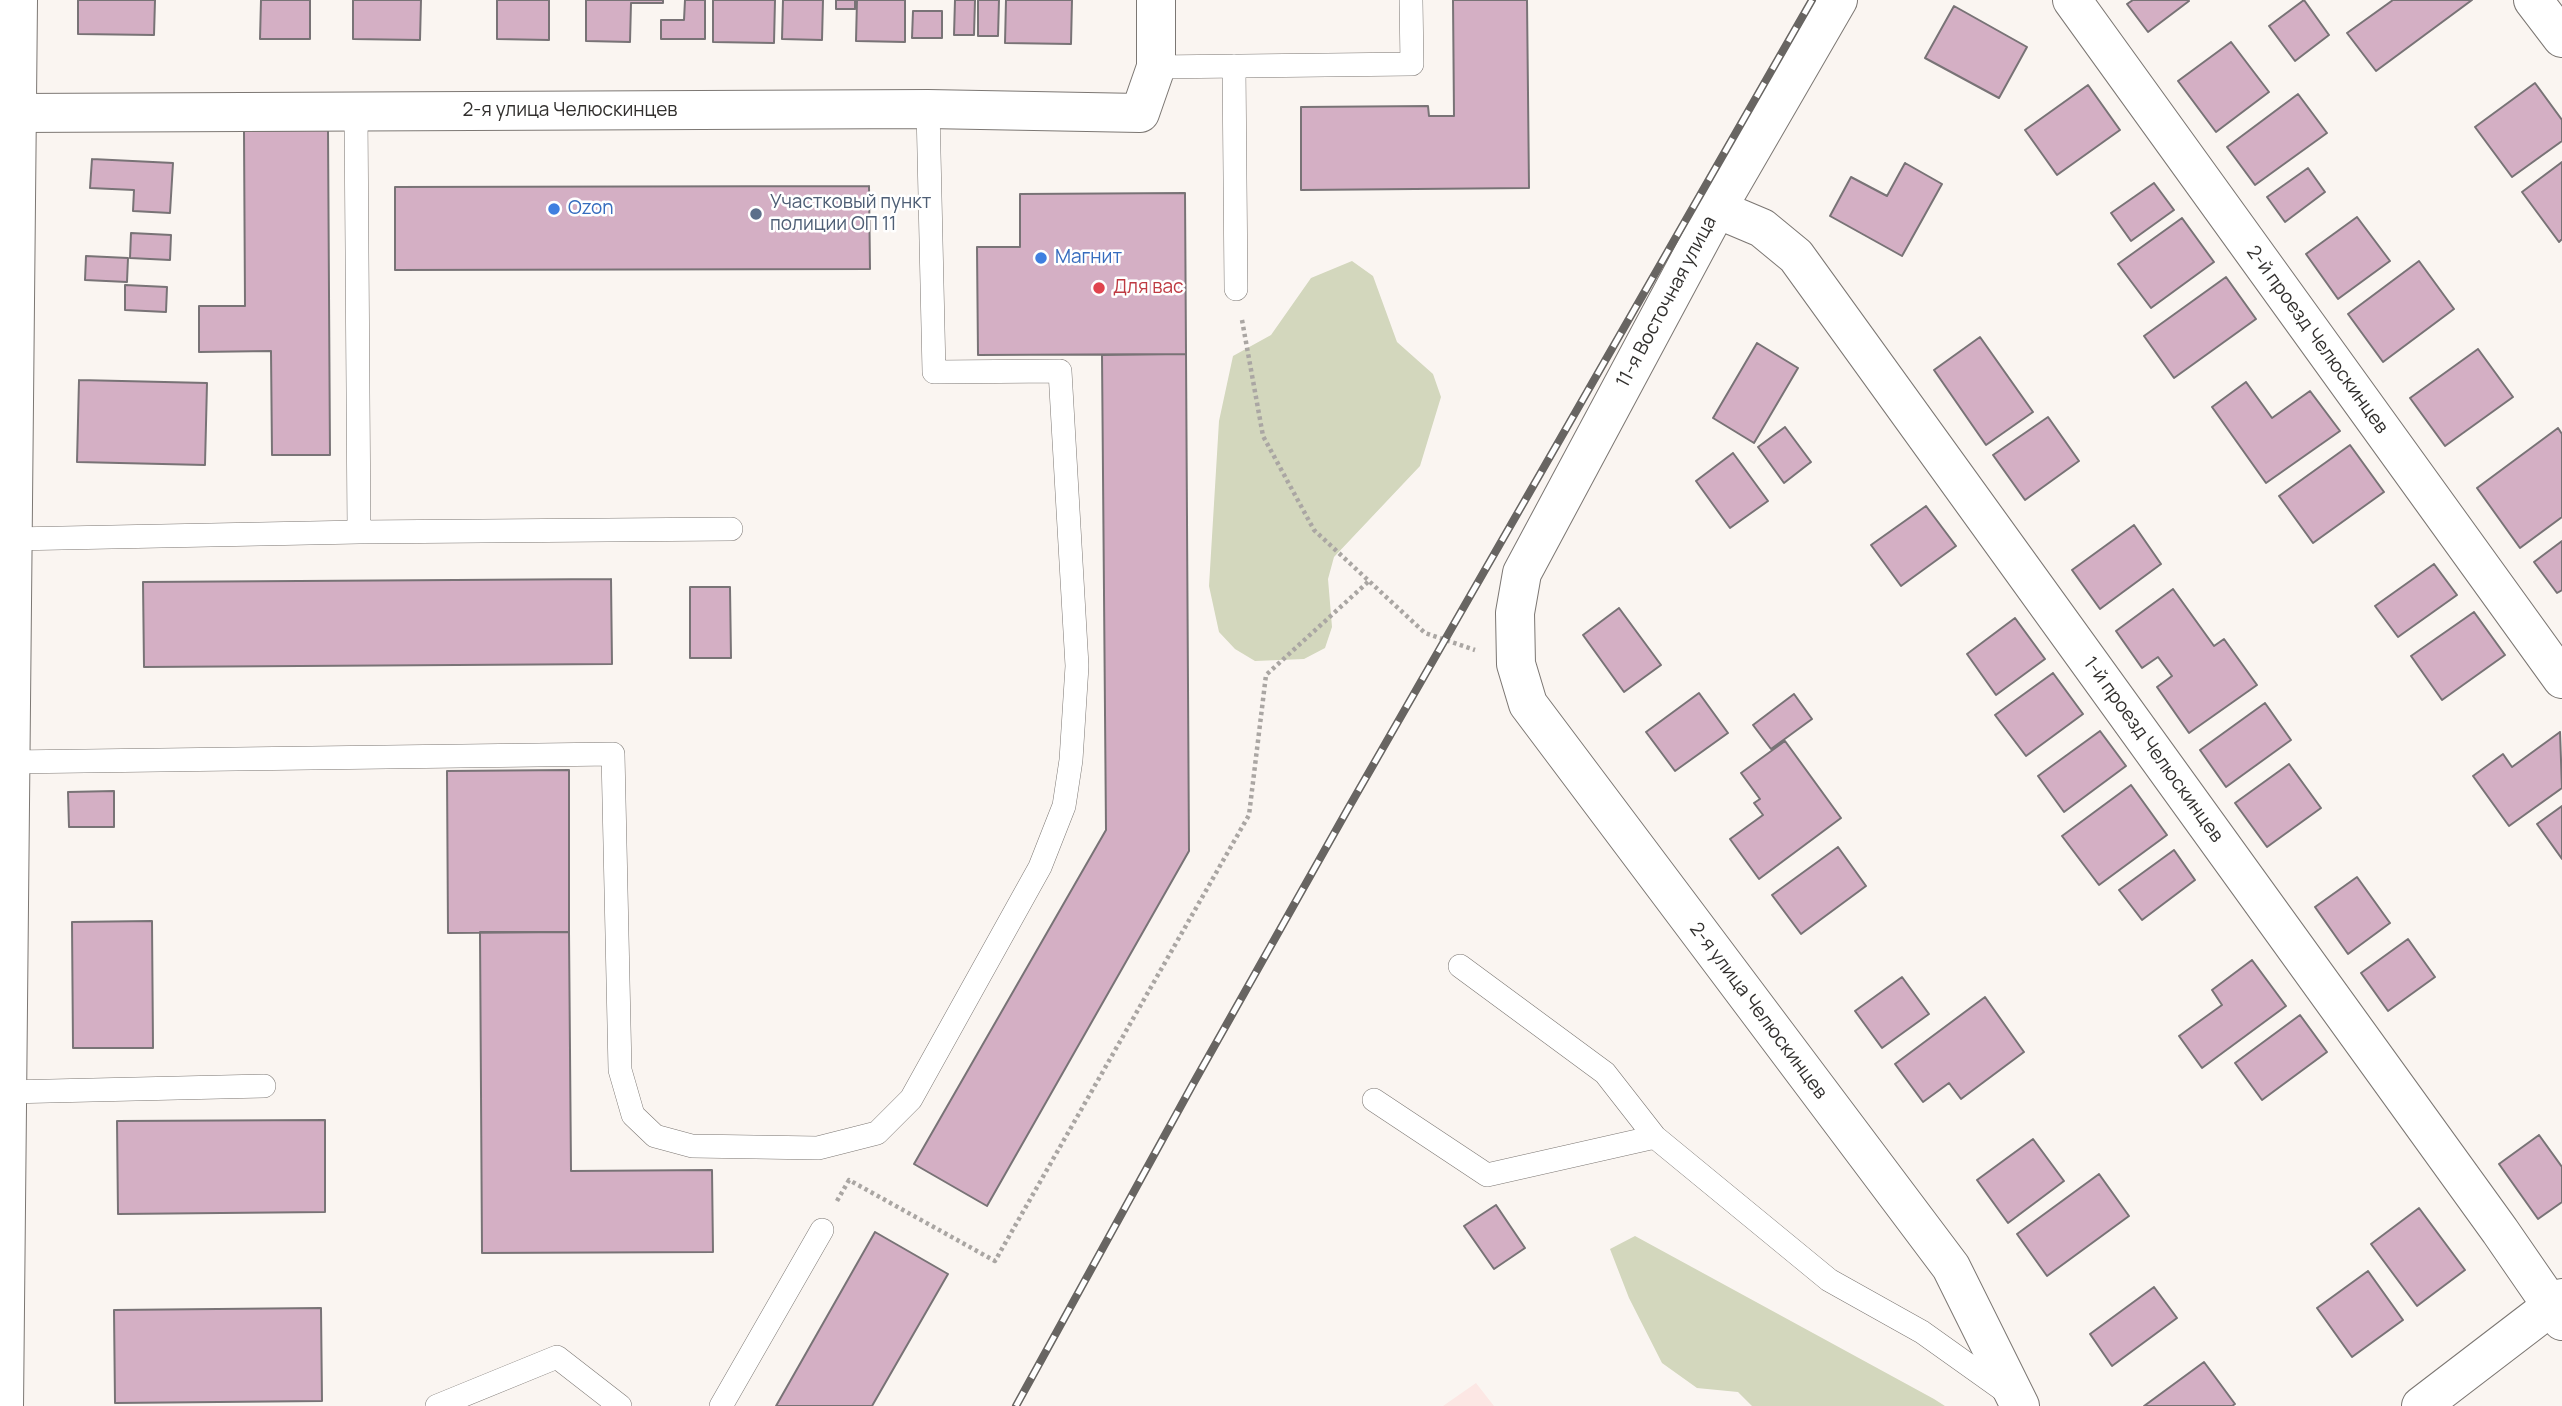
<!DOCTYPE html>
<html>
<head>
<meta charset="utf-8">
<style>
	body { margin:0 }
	canvas { display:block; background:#faf5f1 }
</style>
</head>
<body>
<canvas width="2562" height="1406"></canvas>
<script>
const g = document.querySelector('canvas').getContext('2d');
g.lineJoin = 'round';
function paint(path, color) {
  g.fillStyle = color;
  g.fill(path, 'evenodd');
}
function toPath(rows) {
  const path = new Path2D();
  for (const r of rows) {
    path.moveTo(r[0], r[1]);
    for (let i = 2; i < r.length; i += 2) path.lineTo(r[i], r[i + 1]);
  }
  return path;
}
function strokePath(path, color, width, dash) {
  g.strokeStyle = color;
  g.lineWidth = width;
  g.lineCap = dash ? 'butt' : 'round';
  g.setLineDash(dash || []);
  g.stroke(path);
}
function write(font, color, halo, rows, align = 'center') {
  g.font = font + ' Manrope,sans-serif';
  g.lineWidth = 5;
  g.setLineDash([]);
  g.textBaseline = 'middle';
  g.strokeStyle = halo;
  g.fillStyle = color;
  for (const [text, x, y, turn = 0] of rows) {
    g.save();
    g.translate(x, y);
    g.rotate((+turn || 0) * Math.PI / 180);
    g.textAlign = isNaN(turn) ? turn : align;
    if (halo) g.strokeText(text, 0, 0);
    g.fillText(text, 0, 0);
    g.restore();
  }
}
paint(toPath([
	[1476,1383,1494,1406,1443,1406]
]), '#fce7e4');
paint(toPath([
	[1352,261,1373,276,1397,342,1433,374,1441,397,1420,466,1334,557,1328,579,1332,627,1325,648,1304,659,1255,661,1235,649,1219,632,1209,586,1219,421,1233,356,1271,335,1311,278],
	[1635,1236,1934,1399,1945,1406,1752,1406,1738,1392,1697,1388,1662,1363,1629,1298,1610,1249]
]), '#d3d7bd');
const building = toPath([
	[78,0,155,0,154,35,78,34,78,0],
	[261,0,310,0,310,39,260,39,261,0],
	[353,0,421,0,420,40,353,39,353,0],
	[497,0,549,0,549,40,497,39,497,0],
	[586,0,663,0,663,3,631,3,630,42,586,41,586,0],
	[685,0,705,0,705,39,661,39,661,20,684,20,685,0],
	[713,0,775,0,774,43,713,42,713,0],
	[783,0,823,0,822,40,782,39,783,0],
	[836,0,855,0,855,9,836,9,836,0],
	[857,0,905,0,905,42,856,41,857,0],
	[955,0,975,0,974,35,954,35,955,0],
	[978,0,999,0,998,36,978,36,978,0],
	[1006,0,1072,0,1071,44,1005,43,1006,0],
	[1453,0,1527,0,1529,188,1301,190,1301,107,1428,106,1429,116,1454,116,1453,0],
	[2133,0,2188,0,2189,1,2148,32,2127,4,2133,0],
	[2304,0,2329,35,2295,61,2269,26,2304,0],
	[2393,0,2472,0,2376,71,2347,33,2393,0],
	[1954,6,2027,47,1999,98,1925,58,1954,6],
	[913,11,942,11,942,38,912,38,913,11],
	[2231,42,2269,92,2216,132,2178,81,2231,42],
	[2535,83,2562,120,2562,141,2512,177,2475,127,2535,83],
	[2088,85,2120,130,2057,175,2025,130,2088,85],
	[2298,94,2327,133,2255,185,2227,147,2298,94],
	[328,130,330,455,272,455,271,351,199,352,199,306,245,306,244,131,328,130],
	[92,159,173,163,170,213,133,211,134,190,90,188,92,159],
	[2562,162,2562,239,2559,242,2522,192,2562,162],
	[1905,163,1942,184,1902,256,1830,216,1851,177,1887,196,1905,163],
	[2308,168,2325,192,2285,222,2267,197,2308,168],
	[2154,183,2174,210,2131,241,2111,213,2154,183],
	[869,186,870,269,395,270,395,187,869,186],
	[1185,193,1186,354,978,355,977,247,1020,247,1020,194,1185,193],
	[2357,217,2390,261,2338,299,2306,254,2357,217],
	[2182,218,2214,262,2151,308,2118,264,2182,218],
	[131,233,171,235,170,260,130,258,131,233],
	[86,256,128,258,127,282,85,280,86,256],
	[2419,261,2454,309,2383,362,2348,314,2419,261],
	[2226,277,2256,319,2174,378,2144,336,2226,277],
	[125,285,167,287,166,312,125,310,125,285],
	[1980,337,2033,412,1986,445,1934,370,1980,337],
	[1757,343,1798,368,1754,443,1713,418,1757,343],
	[2478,349,2513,397,2445,446,2410,398,2478,349],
	[1186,354,1189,851,987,1206,914,1164,1106,830,1102,355,1186,354],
	[79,380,207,383,205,465,77,462,79,380],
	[2246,382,2272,418,2310,391,2340,431,2266,483,2212,407,2246,382],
	[2048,417,2079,461,2025,500,1993,455,2048,417],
	[1785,427,1811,462,1784,483,1758,447,1785,427],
	[2558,428,2562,434,2562,517,2520,548,2477,488,2558,428],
	[2350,445,2384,492,2313,543,2279,496,2350,445],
	[1733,453,1768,501,1730,528,1696,481,1733,453],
	[1926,506,1956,546,1901,586,1871,545,1926,506],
	[2134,525,2161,564,2100,609,2072,570,2134,525],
	[2562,541,2562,590,2557,593,2534,562,2562,541],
	[2434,564,2457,595,2398,637,2375,606,2434,564],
	[611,579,612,664,144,667,143,582,611,579],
	[690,587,730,587,731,658,690,658,690,587],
	[2173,589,2214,646,2224,639,2257,685,2189,733,2157,687,2172,676,2158,657,2142,668,2116,631,2173,589],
	[1619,608,1661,665,1624,692,1583,635,1619,608],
	[2474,612,2505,655,2442,700,2411,656,2474,612],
	[2015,618,2045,659,1996,695,1967,654,2015,618],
	[2053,673,2083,714,2026,756,1995,715,2053,673],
	[1699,693,1728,733,1675,771,1646,732,1699,693],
	[1794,694,1812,719,1771,749,1753,725,1794,694],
	[2265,703,2291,740,2226,787,2200,750,2265,703],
	[2100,731,2126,766,2064,812,2038,776,2100,731],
	[2560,732,2562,788,2509,826,2473,776,2503,754,2512,767,2560,732],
	[1785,741,1841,818,1759,879,1730,839,1763,815,1754,803,1760,799,1741,773,1785,741],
	[2289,764,2321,808,2267,847,2235,803,2289,764],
	[569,770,569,932,448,933,447,771,569,770],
	[2131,785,2167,835,2099,885,2062,836,2131,785],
	[114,791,114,827,69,827,68,792,114,791],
	[2562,806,2562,859,2537,824,2562,806],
	[1838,847,1866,886,1801,934,1772,895,1838,847],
	[2174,850,2195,880,2142,920,2119,890,2174,850],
	[2357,877,2390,923,2348,954,2315,907,2357,877],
	[152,921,153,1048,73,1048,72,922,152,921],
	[480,932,569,932,571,1171,712,1170,713,1252,482,1253,480,932],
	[2408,939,2435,977,2388,1011,2361,973,2408,939],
	[2252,960,2286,1006,2202,1068,2179,1036,2222,1005,2212,990,2252,960],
	[1902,977,1929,1014,1882,1048,1855,1011,1902,977],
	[1985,997,2024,1052,1961,1099,1949,1083,1923,1102,1895,1064,1985,997],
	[2300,1015,2327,1052,2262,1100,2235,1063,2300,1015],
	[325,1120,325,1212,118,1214,117,1121,325,1120],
	[2539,1135,2562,1167,2562,1202,2538,1219,2499,1164,2539,1135],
	[2033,1139,2064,1181,2008,1223,1977,1180,2033,1139],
	[2099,1174,2129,1216,2047,1276,2017,1234,2099,1174],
	[1496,1205,1525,1248,1494,1269,1464,1226,1496,1205],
	[2419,1208,2465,1270,2417,1306,2371,1244,2419,1208],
	[875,1232,948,1274,872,1406,776,1406,875,1232],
	[2368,1271,2403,1320,2352,1357,2317,1308,2368,1271],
	[2154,1287,2177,1318,2112,1366,2090,1334,2154,1287],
	[321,1308,322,1401,115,1403,114,1310,321,1308],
	[2204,1362,2235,1404,2232,1406,2144,1406,2204,1362]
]);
paint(building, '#d4afc4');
strokePath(building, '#787376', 2);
const lane = toPath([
	[1234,66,1236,289],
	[1156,67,1412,64,1411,0],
	[356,112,359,532],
	[13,539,359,532,731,529],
	[10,762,613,754,620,1070,633,1115,655,1136,692,1146,818,1148,877,1133,911,1099,1040,867,1064,806,1071,760,1077,666,1060,371,934,372,928,109],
	[1460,966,1605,1073,1655,1137],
	[7,1092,264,1086],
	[1374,1100,1487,1175,1655,1137,1829,1280,1922,1332,2009,1394],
	[437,1406,557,1357,620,1406],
	[721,1406,822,1230]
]);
const street = toPath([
	[1838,0,1717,209,1522,573,1515,613,1516,664,1528,704,1951,1267,2020,1406],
	[2072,0,2562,679],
	[2533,0,2562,38],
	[16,113,928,109,1140,113,1156,67,1156,0],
	[1717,209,1762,228,1796,256,2500,1231,2562,1321]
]);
const secondary = toPath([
	[4,1406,18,0],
	[2421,1406,2562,1298]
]);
strokePath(lane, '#7c7773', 24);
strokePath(street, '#7c7773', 40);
strokePath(secondary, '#7c7773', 40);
strokePath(toPath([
	[1242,320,1263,436,1314,530,1425,633,1475,650],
	[837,1201,849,1180,995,1261,1249,815,1266,675,1369,581]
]), '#aaa6a3', 4.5, [3.5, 3.5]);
strokePath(lane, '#fff', 23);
strokePath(street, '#fff', 38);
strokePath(secondary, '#fff', 38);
const rail = toPath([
	[1016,1406,1193,1084,1349,807,1812,0]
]);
strokePath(rail, '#686562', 8);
strokePath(rail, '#fff', 5, [16]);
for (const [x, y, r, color] of [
	[554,209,7,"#3f7fe0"],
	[756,214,7,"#5c6f8a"],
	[1041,258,7,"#3f7fe0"],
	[1099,288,7,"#e0444e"]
]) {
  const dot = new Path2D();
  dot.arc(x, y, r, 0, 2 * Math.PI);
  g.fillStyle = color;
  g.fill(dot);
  strokePath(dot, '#fff', 2.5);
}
write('19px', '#32302e', '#fff', [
	["2-я улица Челюскинцев",570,111],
	["11-я Восточная улица",1667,302,-62],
	["2-й проезд Челюскинцев",2317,340,54],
	["1-й проезд Челюскинцев",2153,750,54],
	["2-я улица Челюскинцев",1758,1011,53]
]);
write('19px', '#4e5e75', '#fff', [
	["Участковый пункт",770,203],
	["полиции ОП 11",770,225]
], 'left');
write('19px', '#366cbe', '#fff', [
	["Ozon",568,209],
	["Магнит",1055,258]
], 'left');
write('19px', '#be3a42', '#fff', [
	["Для вас",1113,288]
], 'left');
</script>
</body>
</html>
